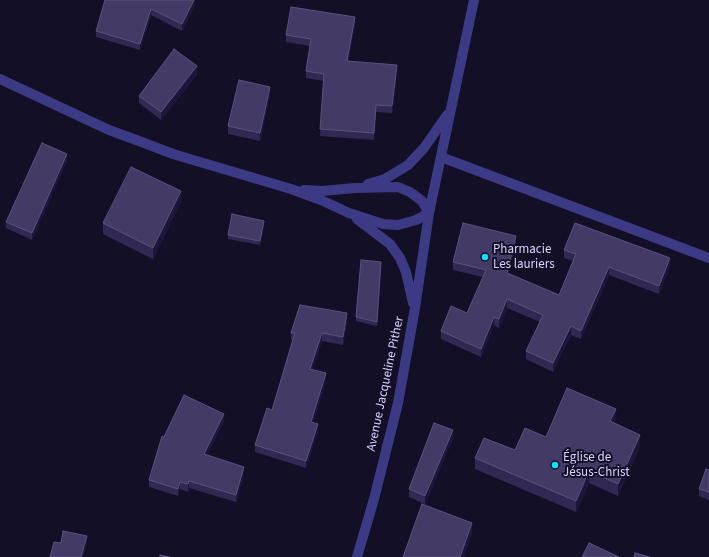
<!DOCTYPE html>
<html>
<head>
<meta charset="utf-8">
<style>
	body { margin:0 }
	canvas { display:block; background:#130f26 }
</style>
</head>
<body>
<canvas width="709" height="557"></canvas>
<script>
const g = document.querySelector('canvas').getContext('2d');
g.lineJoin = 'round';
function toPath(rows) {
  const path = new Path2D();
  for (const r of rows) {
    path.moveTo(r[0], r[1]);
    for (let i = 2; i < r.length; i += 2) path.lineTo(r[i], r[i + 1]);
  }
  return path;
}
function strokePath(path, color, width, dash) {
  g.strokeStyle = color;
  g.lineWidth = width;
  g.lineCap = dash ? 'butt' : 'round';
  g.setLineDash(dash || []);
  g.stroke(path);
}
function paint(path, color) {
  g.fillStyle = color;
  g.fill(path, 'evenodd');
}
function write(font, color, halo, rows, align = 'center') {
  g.font = font + ' "Source Sans 3",sans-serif';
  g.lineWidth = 4;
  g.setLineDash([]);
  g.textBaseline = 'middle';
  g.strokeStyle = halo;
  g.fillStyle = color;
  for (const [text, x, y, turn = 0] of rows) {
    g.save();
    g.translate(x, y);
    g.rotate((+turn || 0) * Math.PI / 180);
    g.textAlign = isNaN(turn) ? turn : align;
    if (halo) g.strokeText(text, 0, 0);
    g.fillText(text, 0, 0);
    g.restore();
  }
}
strokePath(toPath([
	[0,79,109,130,139,141,173,154,291,189,321,200,349,213,383,224,398,225,416,220,429,213],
	[441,157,709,258],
	[368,184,385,179,408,165,424,148,447,115],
	[304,190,322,191,355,188,398,187,410,192,422,201,429,213],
	[357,219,390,244,400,258,406,272,413,303],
	[357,557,374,499,398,403,415,308,429,213,474,0]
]), '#3d3a85', 10);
paint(toPath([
	[105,0,195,0,195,5,182,31,151,15,140,50,96,37,96,31],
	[355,24,348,61,397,72,392,113,376,112,374,140,320,136,324,81,306,78,306,71,310,46,286,42,286,35],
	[197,74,161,120,139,103,139,96],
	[270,95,260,141,228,134,228,126],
	[67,161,32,240,6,228,6,222],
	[181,202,153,259,103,234,103,223],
	[264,225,260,245,228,239,228,235],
	[516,245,509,273,559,295,573,261,564,258,564,250,670,266,659,294,609,275,581,339,571,335,553,372,526,359,526,351,540,322,507,308,499,328,494,325,481,357,441,339,441,331,467,313,483,277,453,270,453,262],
	[381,266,377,326,356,321,356,317],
	[347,321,343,345,322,341,312,370,326,381,313,423,318,431,306,468,255,452,255,445,272,410,292,340,291,340,291,333],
	[616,420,614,423,640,446,618,496,589,483,576,512,475,469,475,458,515,450,546,437],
	[224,421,207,455,244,474,236,502,189,488,188,492,180,489,178,496,149,487,149,480,164,437],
	[453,438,425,504,409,497,409,489],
	[709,470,709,500,699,496,699,489]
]), '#312854');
paint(toPath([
	[194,0,195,0,195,5,182,31,182,24],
	[151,9,151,15,140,50,140,44],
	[355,17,355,24,347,68,347,61],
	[397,65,397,72,392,113,392,106],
	[197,66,197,74,161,120,161,112],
	[270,87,270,95,260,141,260,133],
	[67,154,67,161,32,240,32,233],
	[181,191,181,202,153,259,153,248],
	[264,221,264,225,260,245,260,241],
	[516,236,516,245,507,281,507,273],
	[670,258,670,266,659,294,659,286],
	[609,267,609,275,581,339,581,331],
	[507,299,507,308,499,328,499,319],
	[347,313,347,321,343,345,343,337],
	[494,317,494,325,481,357,481,349],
	[571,326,571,335,553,372,553,363],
	[322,333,322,341,310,376,310,369],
	[326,373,326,381,311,429,311,422],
	[616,409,616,420,610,433,610,421],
	[224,414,224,421,204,462,204,454],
	[318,424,318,431,306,468,306,461],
	[453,430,453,438,425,504,425,496],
	[640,435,640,446,618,496,618,484],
	[244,467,244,474,236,502,236,495],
	[589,471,589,483,576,512,576,501],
	[189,481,189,488,188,492,188,484],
	[180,482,180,489,178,496,178,489],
	[472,523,472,534,464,557,460,557],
	[87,536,87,544,83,557,81,557]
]), '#1d163a');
const building = toPath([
	[105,0,194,0,182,24,151,9,140,44,96,31,105,0],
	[291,7,355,17,347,61,397,65,392,106,376,105,374,133,320,129,324,74,306,71,311,39,286,35,291,7],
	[174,49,197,66,161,112,139,96,174,49],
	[239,80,270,87,260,133,228,126,239,80],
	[42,143,67,154,32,233,6,222,42,143],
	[131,167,181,191,153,248,103,223,131,167],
	[232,214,264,221,260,241,228,235,232,214],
	[463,223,516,236,507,273,559,295,576,254,564,250,575,223,670,258,659,286,609,267,581,331,571,326,553,363,526,351,543,315,507,299,499,319,494,317,481,349,441,331,451,306,467,313,486,270,453,262,463,223],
	[361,260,381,262,377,322,356,317,361,260],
	[300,305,347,313,343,337,322,333,310,369,326,373,311,422,318,424,306,461,255,445,267,408,272,410,295,333,291,333,300,305],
	[567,388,616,409,610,421,640,435,618,484,589,471,576,501,475,458,484,438,515,450,525,428,546,437,567,388],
	[184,395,224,414,204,454,244,467,236,495,189,481,188,484,180,482,178,489,149,480,162,436,164,437,184,395],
	[434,423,453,430,425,496,409,489,434,423],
	[706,469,709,470,709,492,699,489,706,469],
	[422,504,472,523,460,557,403,557,422,504],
	[63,531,87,536,81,557,50,557,54,542,61,543,63,531],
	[589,543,619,557,582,557,589,543],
	[635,553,650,557,634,557,635,553],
	[160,555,170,557,160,557,160,555]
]);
paint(building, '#433a66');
strokePath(building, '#5a527e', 1);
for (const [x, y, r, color] of [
	[485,257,4,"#00e5ff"],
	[555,465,4,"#00e5ff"]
]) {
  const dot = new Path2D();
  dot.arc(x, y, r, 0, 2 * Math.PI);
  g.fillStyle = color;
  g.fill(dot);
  strokePath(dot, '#130f26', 1.5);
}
write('13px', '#d9d4ff', '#130f26', [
	["Pharmacie",493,250],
	["Les lauriers",493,265],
	["Église de",563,458],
	["Jésus-Christ",563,473]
], 'left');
write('13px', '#d9d4ff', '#130f26', [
	["Avenue Jacqueline Pither",386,384,-78]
]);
</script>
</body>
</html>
